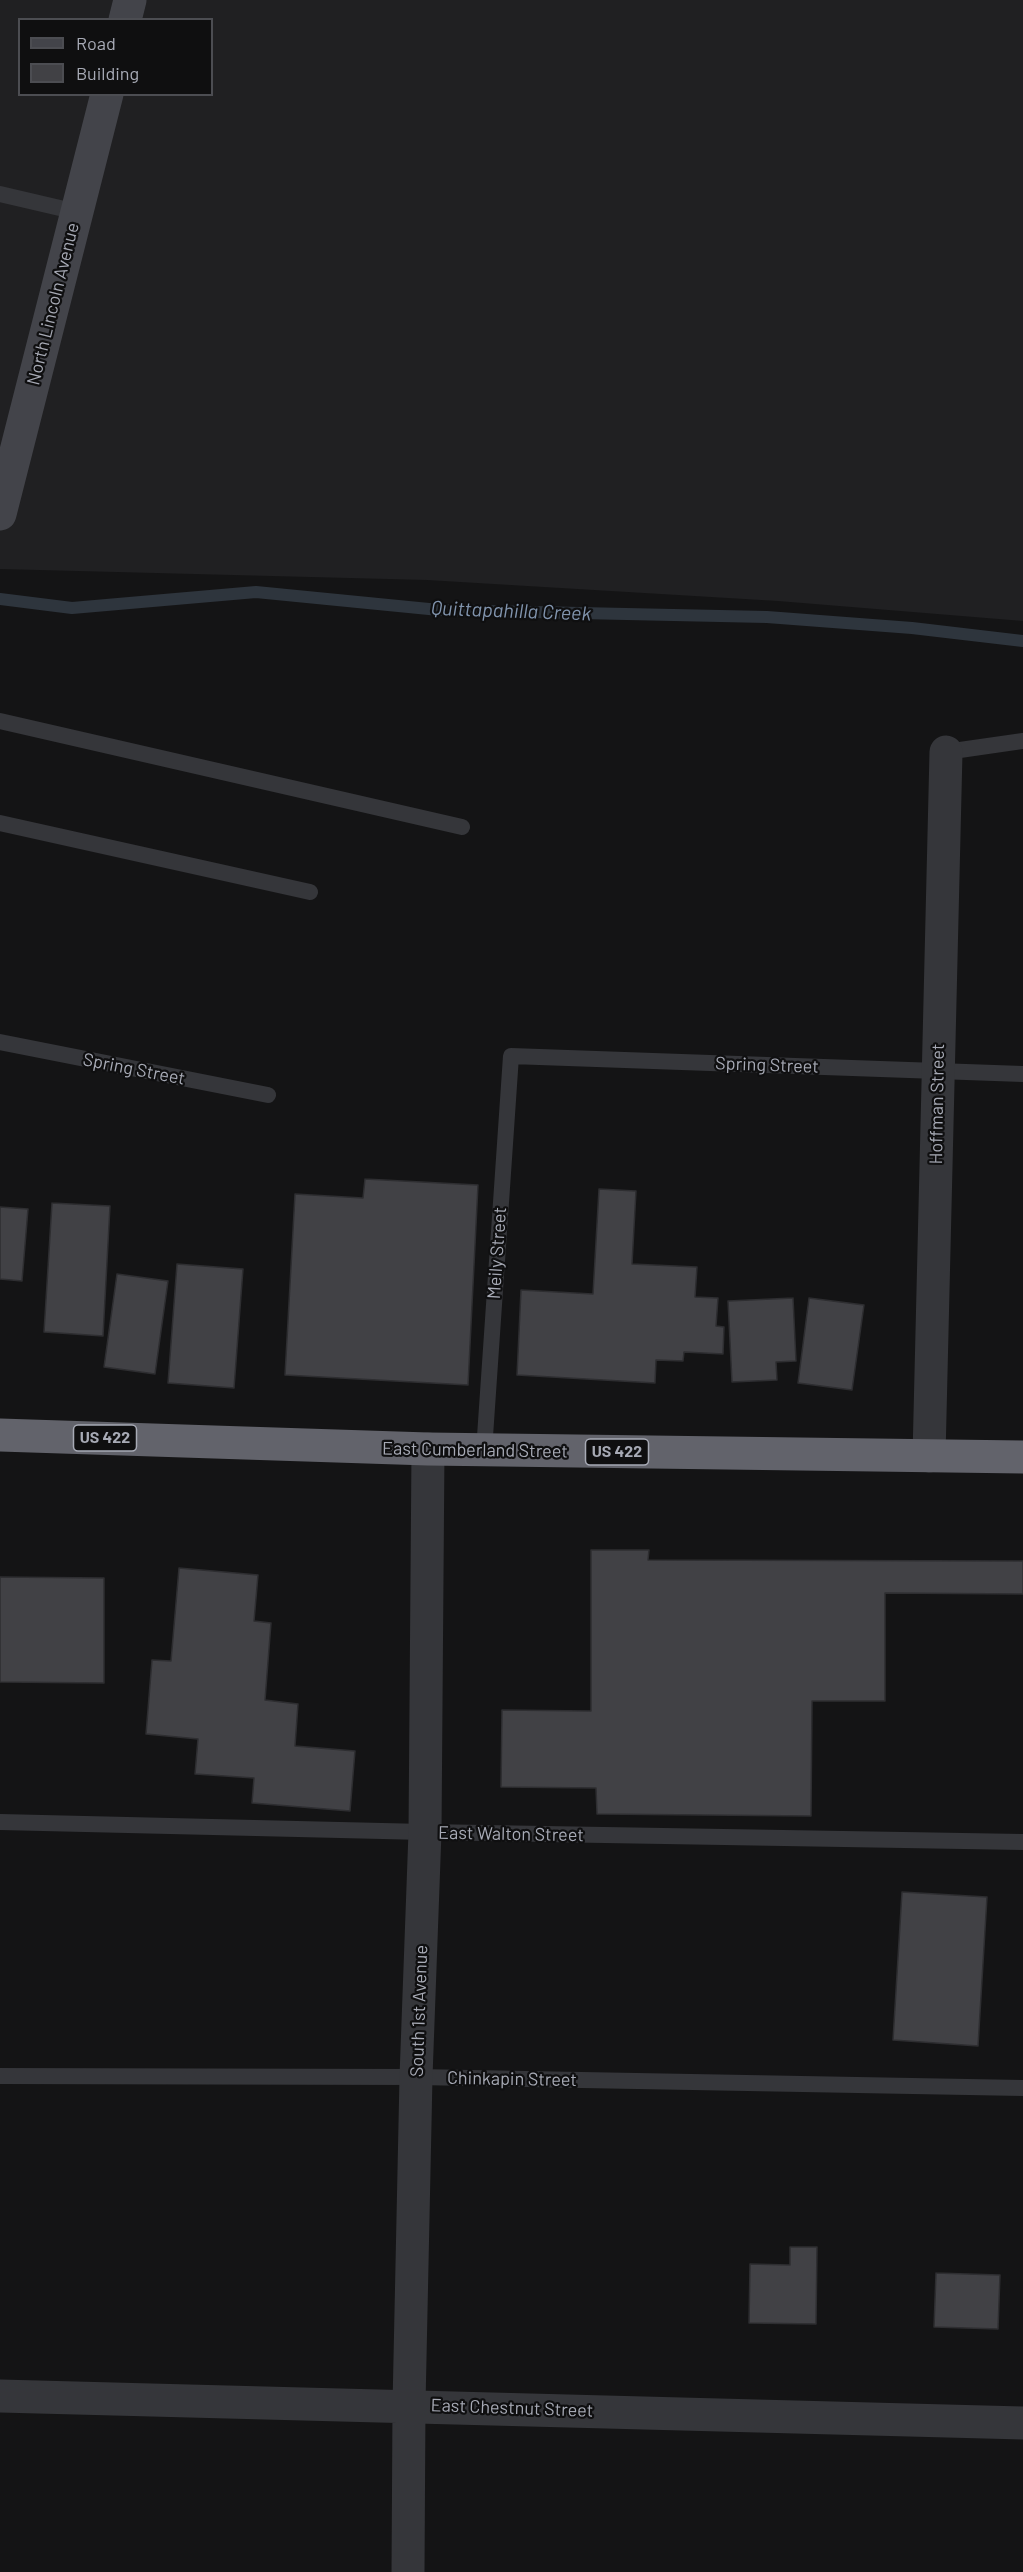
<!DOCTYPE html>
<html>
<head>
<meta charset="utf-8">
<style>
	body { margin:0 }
	#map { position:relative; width:1023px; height:2572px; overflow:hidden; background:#141415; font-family:Barlow,sans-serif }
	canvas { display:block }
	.legend { position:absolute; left:18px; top:18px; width:195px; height:78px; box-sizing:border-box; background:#0f0f10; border:2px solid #4c4d52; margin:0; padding:8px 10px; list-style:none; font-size:18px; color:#a7aab5 }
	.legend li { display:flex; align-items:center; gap:12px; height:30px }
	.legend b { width:30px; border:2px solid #4c4d52 }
</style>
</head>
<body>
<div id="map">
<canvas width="1023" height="2572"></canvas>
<ul class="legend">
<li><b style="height:8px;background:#43444a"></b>Road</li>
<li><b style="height:16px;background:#414145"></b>Building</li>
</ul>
</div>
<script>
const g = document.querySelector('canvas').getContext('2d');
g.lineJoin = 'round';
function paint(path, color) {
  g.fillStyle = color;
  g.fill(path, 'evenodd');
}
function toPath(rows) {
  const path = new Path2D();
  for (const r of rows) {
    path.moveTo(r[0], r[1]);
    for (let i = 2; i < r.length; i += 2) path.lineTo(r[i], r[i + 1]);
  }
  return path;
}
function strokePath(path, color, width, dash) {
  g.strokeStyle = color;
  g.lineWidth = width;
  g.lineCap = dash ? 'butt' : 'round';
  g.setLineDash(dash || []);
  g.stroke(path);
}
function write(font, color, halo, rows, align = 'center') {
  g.font = font + ' Barlow,sans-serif';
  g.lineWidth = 4.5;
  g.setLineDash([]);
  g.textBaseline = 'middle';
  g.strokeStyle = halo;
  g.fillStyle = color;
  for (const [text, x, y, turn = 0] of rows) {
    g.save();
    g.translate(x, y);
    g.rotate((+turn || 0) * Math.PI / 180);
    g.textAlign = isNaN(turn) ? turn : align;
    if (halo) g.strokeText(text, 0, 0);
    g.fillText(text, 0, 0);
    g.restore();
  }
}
paint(toPath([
	[0,0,1023,0,1023,621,778,601,427,580,0,569],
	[20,20,212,20,212,94,20,94]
]), '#202022');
strokePath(toPath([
	[0,599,72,608,256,592,439,610,767,617,912,628,1023,641]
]), '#2e353d', 12);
const building = toPath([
	[365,1179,478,1185,468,1385,285,1375,295,1194,363,1198,365,1179],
	[599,1189,636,1191,632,1264,697,1267,695,1297,718,1298,716,1326,724,1327,723,1354,684,1352,683,1361,656,1360,655,1383,517,1375,521,1290,593,1294,599,1189],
	[52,1203,110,1206,103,1336,44,1332,52,1203],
	[0,1207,28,1209,22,1281,0,1279,0,1207],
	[177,1264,243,1269,234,1388,168,1383,177,1264],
	[117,1274,168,1281,155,1374,104,1367,117,1274],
	[793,1298,796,1361,776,1362,777,1380,732,1382,728,1301,793,1298],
	[809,1298,864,1305,852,1390,798,1383,809,1298],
	[591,1550,649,1550,648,1560,1023,1561,1023,1594,885,1593,885,1701,812,1701,811,1816,597,1814,596,1788,501,1787,502,1710,591,1711,591,1550],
	[179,1568,258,1575,254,1621,271,1623,265,1700,298,1704,295,1746,355,1751,350,1811,252,1803,254,1778,195,1774,198,1739,146,1734,152,1660,171,1661,179,1568],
	[0,1577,104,1578,104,1683,0,1682,0,1577],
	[902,1892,987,1897,978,2046,893,2040,902,1892],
	[790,2247,817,2247,816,2324,749,2323,750,2264,790,2265,790,2247],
	[936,2273,1000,2275,998,2329,934,2327,936,2273]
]);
paint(building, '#414145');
strokePath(building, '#2e2e31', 1.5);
strokePath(toPath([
	[0,194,77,212],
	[0,721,462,827],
	[946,752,1023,741],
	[0,823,310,892],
	[0,1042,268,1095],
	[484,1451,511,1056,1023,1074],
	[0,1822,425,1832,1023,1842],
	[0,2076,416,2077,1023,2088]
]), '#35363a', 16);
strokePath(toPath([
	[929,1456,946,752],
	[0,2396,1023,2423],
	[408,2572,409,2405,416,2077,425,1832,428,1449]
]), '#35363a', 33);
strokePath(toPath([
	[125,20,130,0],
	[0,514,107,94]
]), '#43444a', 33);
strokePath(toPath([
	[0,1435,428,1449,1023,1457]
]), '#62636b', 33);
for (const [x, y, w] of [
	[105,1438,63],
	[617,1452,63]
]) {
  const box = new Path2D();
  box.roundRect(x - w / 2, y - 13, w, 26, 4.5);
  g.fillStyle = '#0f0f10';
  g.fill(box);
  strokePath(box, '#a7aab5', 1.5);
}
write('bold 16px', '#a7aab5', null, [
	["US 422",105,1438],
	["US 422",617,1452]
]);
write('18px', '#a7aab5', '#0f0f10', [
	["North Lincoln Avenue",53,304,-76],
	["Spring Street",767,1065,2],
	["Spring Street",134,1069,11],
	["Hoffman Street",937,1104,-89],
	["Meily Street",497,1253,-86],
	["East Cumberland Street",475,1450,1],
	["East Walton Street",511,1834,1],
	["South 1st Avenue",419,2011,-88],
	["Chinkapin Street",512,2079,1],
	["East Chestnut Street",512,2408,2]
]);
write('italic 20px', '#8194ad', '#0f0f10', [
	["Quittapahilla Creek",511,611,2]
]);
</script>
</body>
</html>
